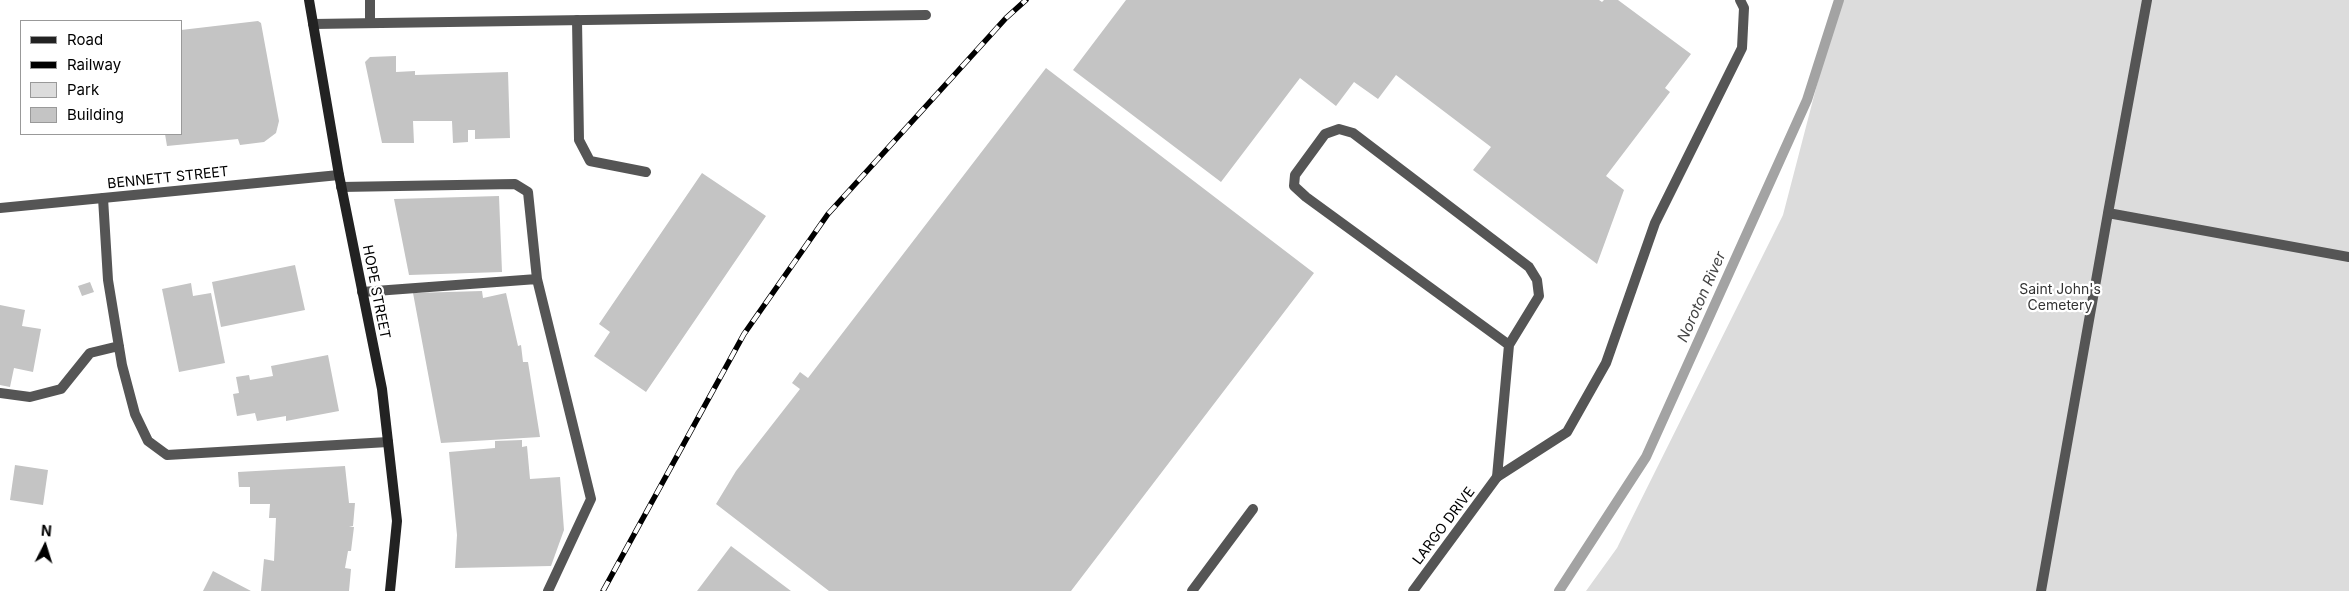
<!DOCTYPE html>
<html>
<head>
<meta charset="utf-8">
<style>
	body { margin:0 }
	#map { position:relative; width:2349px; height:591px; overflow:hidden; background:#fff; font-family:Inter,sans-serif }
	canvas { display:block }
	.legend { position:absolute; left:20px; top:20px; width:162px; height:115px; box-sizing:border-box; background:#fff; border:1px solid #999; margin:0; padding:6px 9px; list-style:none; font-size:15px; color:#000 }
	.legend li { display:flex; align-items:center; gap:10px; height:25px }
	.legend b { width:25px; border:1px solid #999 }
	.north { position:absolute; left:20px; top:521px; width:50px; height:50px; -webkit-text-stroke:4px #fff; paint-order:stroke; rotate:5deg; font-size:14px; font-weight:700; line-height:20px; text-align:center; color:#000 }
	.north::after { content:''; display:block; margin:auto; width:18px; height:22px; background:#000; clip-path:polygon(50% 0,100% 100%,50% 72%,0 100%) }
</style>
</head>
<body>
<div id="map">
<canvas width="2349" height="591"></canvas>
<ul class="legend">
<li><b style="height:6px;background:#222"></b>Road</li>
<li><b style="height:6px;background:#000"></b>Railway</li>
<li><b style="height:14px;background:#dcdcdc"></b>Park</li>
<li><b style="height:14px;background:#c4c4c4"></b>Building</li>
</ul>
<div class="north">N</div>
</div>
<script>
const g = document.querySelector('canvas').getContext('2d');
g.lineJoin = 'round';
function paint(path, color) {
  g.fillStyle = color;
  g.fill(path, 'evenodd');
}
function toPath(rows) {
  const path = new Path2D();
  for (const r of rows) {
    path.moveTo(r[0], r[1]);
    for (let i = 2; i < r.length; i += 2) path.lineTo(r[i], r[i + 1]);
  }
  return path;
}
function strokePath(path, color, width, dash) {
  g.strokeStyle = color;
  g.lineWidth = width;
  g.lineCap = dash ? 'butt' : 'round';
  g.setLineDash(dash || []);
  g.stroke(path);
}
function write(font, color, halo, rows, align = 'center') {
  g.font = font + ' Inter,sans-serif';
  g.lineWidth = 4.5;
  g.setLineDash([]);
  g.textBaseline = 'middle';
  g.strokeStyle = halo;
  g.fillStyle = color;
  for (const [text, x, y, turn = 0] of rows) {
    g.save();
    g.translate(x, y);
    g.rotate((+turn || 0) * Math.PI / 180);
    g.textAlign = isNaN(turn) ? turn : align;
    if (halo) g.strokeText(text, 0, 0);
    g.fillText(text, 0, 0);
    g.restore();
  }
}
paint(toPath([
	[1839,0,2349,0,2349,591,1586,591,1617,548,1783,215]
]), '#dcdcdc');
strokePath(toPath([
	[1559,591,1646,457,1807,100,1839,0]
]), '#a3a3a3', 10);
paint(toPath([
	[1126,0,1599,0,1602,2,1604,0,1618,0,1691,54,1665,88,1670,92,1606,176,1624,190,1597,264,1473,170,1491,147,1396,75,1378,99,1354,82,1336,106,1300,78,1221,182,1073,70],
	[258,21,261,23,279,121,276,133,264,142,240,145,238,139,167,146,165,134,181,134,181,30],
	[396,56,396,72,415,71,415,75,508,72,510,138,475,139,475,130,468,130,468,142,453,143,452,121,413,121,414,143,382,143,365,62,370,57],
	[1046,68,1314,273,1071,591,829,591,716,504,736,471,800,389,792,383,800,372,808,378],
	[702,173,766,216,646,392,594,356,610,332,599,324],
	[499,196,502,272,409,275,394,199],
	[295,265,305,310,221,327,212,282],
	[90,282,94,292,82,296,78,286],
	[191,283,193,296,211,293,225,363,179,372,162,289],
	[482,291,483,298,506,293,518,346,521,345,523,362,528,362,540,437,441,443,413,293],
	[0,305,25,310,22,326,41,329,33,372,14,368,10,387,0,385],
	[328,355,339,411,286,421,286,416,257,421,255,413,237,416,233,394,239,393,236,377,249,375,250,380,273,376,271,366],
	[522,440,522,447,527,446,530,479,560,477,564,530,551,566,455,568,457,535,449,452,495,448,495,441],
	[15,465,48,470,43,505,10,500],
	[345,466,349,503,355,503,353,526,349,527,354,527,351,551,348,551,345,568,351,569,349,591,261,591,264,559,274,561,276,518,269,518,270,504,250,504,250,487,239,487,238,472],
	[731,546,791,591,697,591],
	[213,571,251,591,203,591]
]), '#c4c4c4');
strokePath(toPath([
	[370,0,370,23],
	[2147,0,2108,213,2349,257],
	[577,20,579,140,590,161,646,172],
	[341,187,515,184,528,192,537,279,591,499,548,591],
	[103,198,108,280,122,365,135,414,148,441,167,455,388,442],
	[362,292,537,279],
	[0,393,30,397,61,389,90,353,119,346],
	[1497,477,1509,345,1539,296,1537,280,1529,267,1353,133,1339,129,1325,134,1295,175,1294,186,1306,197,1509,345],
	[1497,477,1567,432,1606,363,1655,223,1742,48,1744,8,1740,0],
	[1192,591,1253,509],
	[2041,591,2108,213]
]), '#555', 10);
strokePath(toPath([
	[313,24,926,15],
	[0,208,339,175],
	[1413,591,1497,477]
]), '#555', 10);
strokePath(toPath([
	[309,0,339,175,382,389,397,521,390,591]
]), '#222', 10);
const rail = toPath([
	[603,591,744,334,828,214,1006,18,1026,0]
]);
strokePath(rail, '#000', 5.5);
strokePath(rail, '#fff', 4, [11]);
write('14px', '#000', '#fff', [
	["BENNETT STREET",168,178,-6],
	["HOPE STREET",376,292,79],
	["LARGO DRIVE",1444,526,-53]
]);
write('14px', '#333', '#fff', [
	["Saint John's",2060,290],
	["Cemetery",2060,306]
]);
write('italic 15px', '#444', '#fff', [
	["Noroton River",1702,297,-66]
]);
</script>
</body>
</html>
